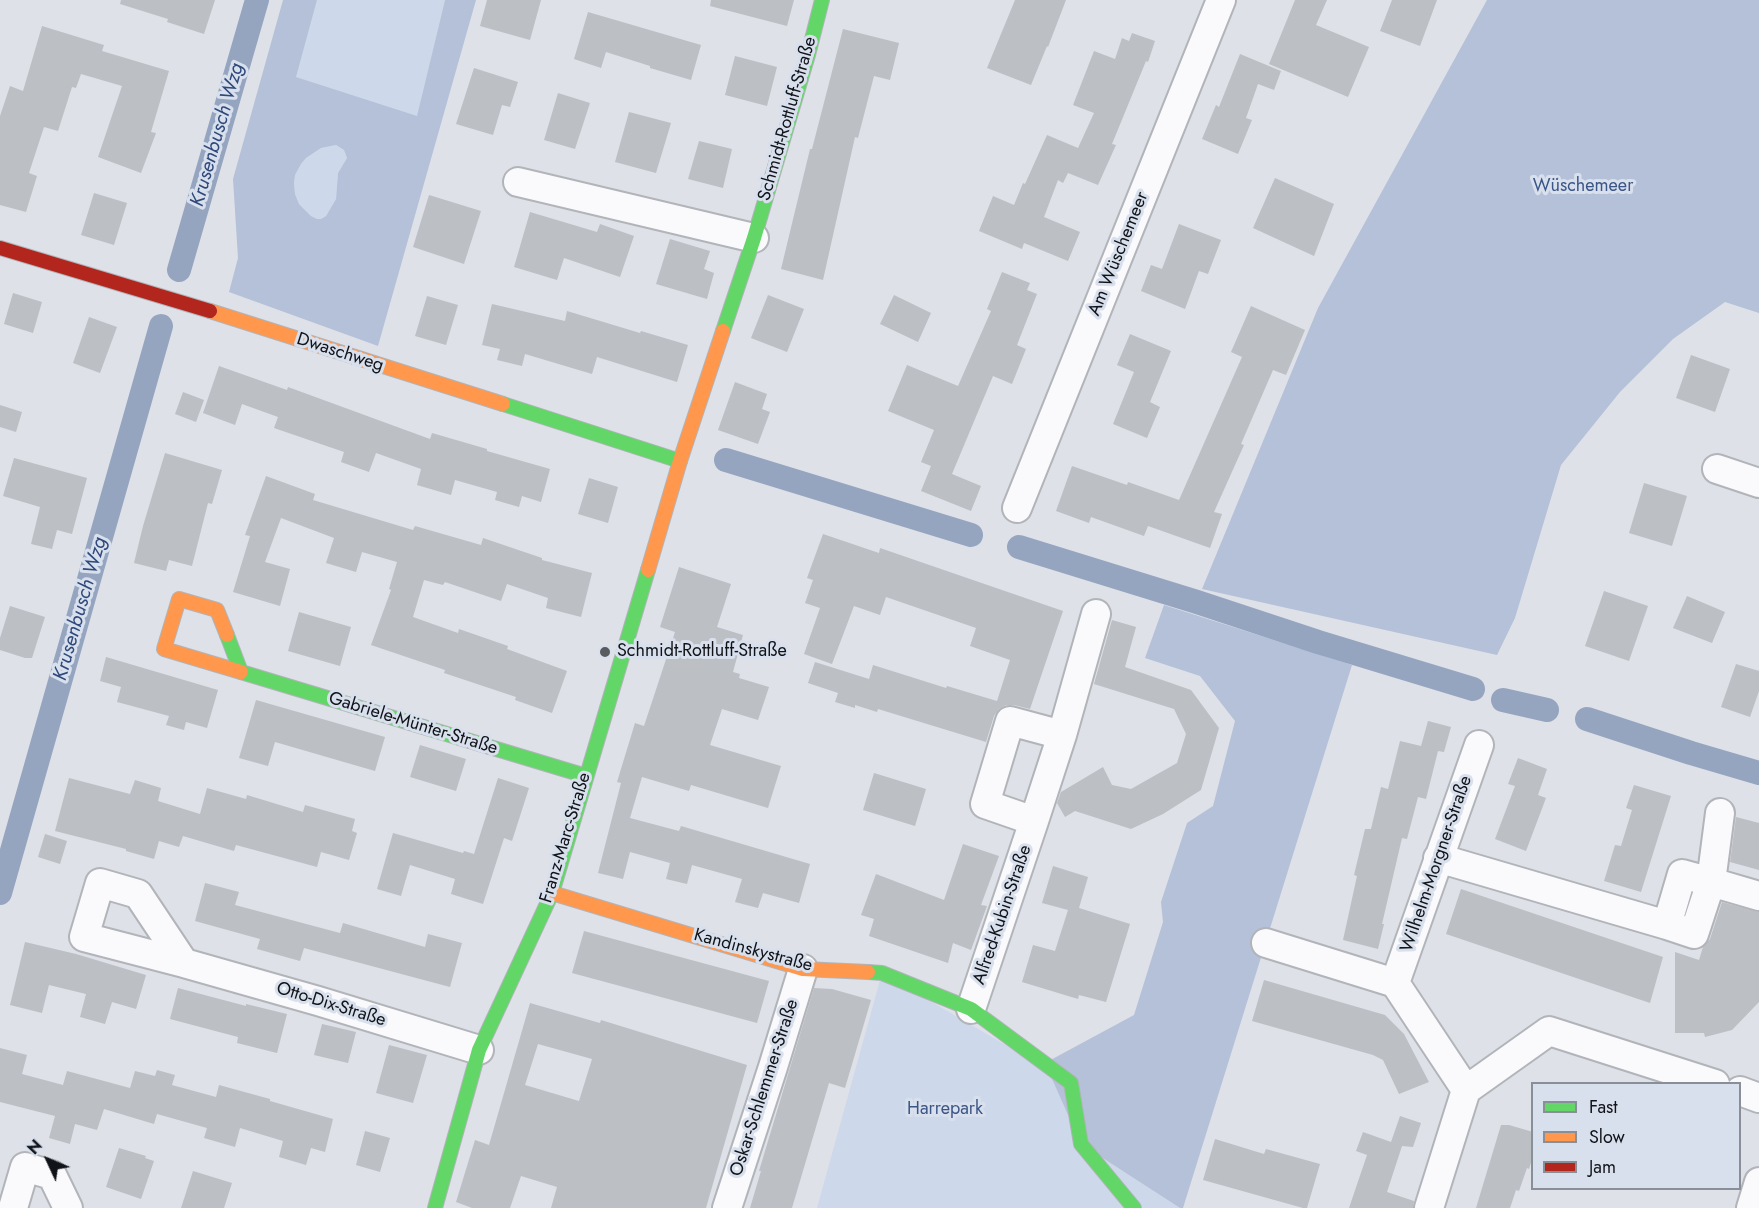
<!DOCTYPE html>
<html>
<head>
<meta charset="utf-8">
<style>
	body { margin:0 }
	#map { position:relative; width:1759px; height:1208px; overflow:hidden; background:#dee1e8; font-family:Jost,sans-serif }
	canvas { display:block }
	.legend { position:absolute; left:1531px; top:1082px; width:210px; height:108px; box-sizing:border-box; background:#d9e0ed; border:2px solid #898e97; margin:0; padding:8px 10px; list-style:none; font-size:18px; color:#101317 }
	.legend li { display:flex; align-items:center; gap:12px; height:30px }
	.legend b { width:30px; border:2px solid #898e97 }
	.north { position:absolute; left:18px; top:1130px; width:60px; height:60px; -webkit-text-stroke:4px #d9e0ed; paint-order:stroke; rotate:314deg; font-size:16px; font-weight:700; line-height:24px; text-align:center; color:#101317 }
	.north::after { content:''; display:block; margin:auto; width:21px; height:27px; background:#101317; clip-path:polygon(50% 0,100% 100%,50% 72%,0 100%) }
</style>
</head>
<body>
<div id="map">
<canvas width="1759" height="1208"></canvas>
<ul class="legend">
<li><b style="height:8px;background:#63d668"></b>Fast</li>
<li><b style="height:8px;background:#ff974d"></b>Slow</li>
<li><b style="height:8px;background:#b3261e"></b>Jam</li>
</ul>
<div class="north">N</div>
</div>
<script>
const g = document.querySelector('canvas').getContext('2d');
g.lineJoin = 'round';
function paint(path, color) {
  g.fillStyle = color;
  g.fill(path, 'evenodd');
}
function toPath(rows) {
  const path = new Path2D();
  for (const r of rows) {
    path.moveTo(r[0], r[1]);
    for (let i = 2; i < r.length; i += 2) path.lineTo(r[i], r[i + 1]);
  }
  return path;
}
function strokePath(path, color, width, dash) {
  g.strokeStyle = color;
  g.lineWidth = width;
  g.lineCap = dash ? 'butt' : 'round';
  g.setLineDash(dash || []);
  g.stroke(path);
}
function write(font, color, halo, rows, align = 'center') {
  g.font = font + ' Jost,sans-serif';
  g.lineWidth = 6;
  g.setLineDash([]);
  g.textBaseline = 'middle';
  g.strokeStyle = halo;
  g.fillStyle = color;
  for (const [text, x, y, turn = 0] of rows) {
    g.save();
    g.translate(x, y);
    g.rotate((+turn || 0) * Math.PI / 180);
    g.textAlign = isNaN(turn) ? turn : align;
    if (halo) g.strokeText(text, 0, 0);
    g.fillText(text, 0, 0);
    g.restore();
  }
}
paint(toPath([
	[317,0,445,0,417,117,295,77],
	[336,145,344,150,347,158,338,173,336,199,326,216,321,219,317,219,311,216,299,204,295,194,294,183,295,175,301,164,306,158,321,148],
	[882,973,1071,1083,1081,1144,1180,1208,817,1208]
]), '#ced8eb');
paint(toPath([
	[283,0,317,0,296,77,417,116,445,0,476,0,378,346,229,292,238,258,233,179],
	[336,145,344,150,347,158,338,173,336,199,326,216,321,219,317,219,311,216,299,204,295,194,294,183,295,175,301,164,306,158,321,148],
	[1487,0,1759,0,1759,313,1725,302,1673,339,1620,392,1561,465,1515,618,1497,655,1202,589,1318,308],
	[1164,605,1352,665,1183,1208,1180,1208,1081,1144,1045,1063,1134,1015,1163,922,1161,902,1187,823,1213,806,1235,721,1200,676,1145,658]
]), '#b4c1d8');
strokePath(toPath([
	[179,270,257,0],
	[726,460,971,535],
	[1019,547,1197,602,1318,642,1473,689],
	[1503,700,1547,710],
	[1587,719,1691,753,1759,773],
	[0,893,161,326]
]), '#96a5bf', 24);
paint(toPath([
	[121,0,215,0,204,34,167,22,168,19,120,4],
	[487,0,541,0,530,40,480,26],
	[711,0,794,0,787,26,710,6],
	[1015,0,1066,0,1048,47,1047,46,1031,85,987,68],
	[1295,0,1327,0,1316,25,1369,47,1348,97,1269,64],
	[1392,0,1437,0,1420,46,1380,31],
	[588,12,701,45,691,80,650,68,650,66,606,52,601,68,574,59],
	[42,26,104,45,102,51,169,71,151,132,156,133,141,173,98,157,122,86,81,74,76,88,72,87,58,131,44,127,29,173,37,176,26,212,0,205,0,116,10,86,23,91],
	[843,29,899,43,890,80,874,76,858,138,855,137,823,280,781,269,810,149,812,149],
	[1132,33,1155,41,1148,62,1146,61,1112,144,1116,145,1098,185,1068,173,1063,183,1058,180,1044,217,1080,232,1068,261,1024,243,1022,249,979,231,993,196,1014,205,1023,183,1025,184,1047,135,1078,148,1094,113,1073,105,1094,51,1115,59,1122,38,1129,41],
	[1240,54,1281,71,1274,90,1258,84,1246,118,1252,120,1238,154,1202,139,1216,105,1219,107],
	[735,56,777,67,767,106,725,95],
	[474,68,518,82,510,107,502,105,493,135,456,124],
	[558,93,590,103,575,149,544,140],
	[629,112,671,123,656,173,615,162],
	[699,141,732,149,723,188,688,179],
	[1275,178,1334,204,1314,256,1253,228],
	[94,193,127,203,114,245,81,235],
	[429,195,481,211,464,264,413,247],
	[530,212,597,232,600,224,634,236,620,277,564,258,557,280,514,267],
	[1179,224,1221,240,1208,274,1199,271,1185,309,1141,291,1151,265,1162,269],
	[670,239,710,251,704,269,714,273,707,299,656,284],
	[1002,272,1030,283,1027,290,1037,294,1017,345,1026,349,1012,384,993,376,952,474,981,486,971,511,921,491,931,466,921,462,934,430,888,411,907,365,958,386,991,311,987,309],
	[13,293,42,302,33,333,4,324],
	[768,295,804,309,787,352,751,338],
	[894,295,931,313,918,342,880,324],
	[427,296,458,305,446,345,415,336],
	[492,304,565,321,567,311,640,333,641,331,688,345,677,382,597,357,592,374,525,354,522,366,497,360,500,349,482,345],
	[1251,306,1305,330,1286,375,1273,370,1241,444,1244,445,1214,512,1222,514,1210,548,1148,526,1144,536,1091,517,1089,523,1056,511,1072,466,1127,485,1128,482,1179,500,1242,357,1231,352],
	[89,317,117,327,100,373,73,363],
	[1130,334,1171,351,1150,402,1160,407,1147,438,1113,424,1134,372,1117,365],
	[1691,355,1730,369,1715,412,1676,398],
	[219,366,287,390,288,387,430,439,432,433,487,449,487,451,550,469,541,502,522,496,519,507,495,500,497,492,455,480,451,495,417,485,421,469,376,453,369,472,341,462,344,452,274,428,278,417,242,404,235,425,203,413],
	[735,382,767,394,762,409,770,412,758,444,718,430],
	[183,392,204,400,196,422,175,414],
	[0,405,22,412,16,432,0,427],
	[165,453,222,470,212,504,208,503,192,566,169,560,166,571,134,563,143,526],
	[14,458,87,478,72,534,57,530,52,549,31,544,40,507,3,496],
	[266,476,315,494,313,500,413,530,415,526,481,545,483,538,542,558,542,560,592,573,581,617,546,608,548,598,507,584,501,601,445,582,443,585,424,580,413,617,458,633,459,629,508,646,507,649,567,671,552,713,515,700,516,697,444,673,445,670,371,645,391,590,389,589,397,562,362,552,356,572,326,563,334,538,281,518,265,562,290,569,280,606,233,592,250,536,245,535],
	[589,478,618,487,608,523,578,514],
	[1644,483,1687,496,1672,546,1629,533],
	[823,534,879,553,880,548,1063,611,1030,709,1014,705,1006,705,999,709,994,716,986,742,878,709,877,712,855,705,855,708,835,702,838,693,808,683,815,662,869,679,873,665,946,688,947,686,997,701,1010,660,970,646,976,628,886,597,880,615,854,606,832,664,804,654,820,608,805,603,813,580,807,578],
	[679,567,731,584,717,627,743,635,733,672,740,674,739,678,769,687,758,720,722,709,710,745,781,766,768,808,691,785,689,791,642,777,630,818,679,831,681,826,810,864,799,903,763,893,758,908,735,902,742,879,692,865,687,884,666,879,670,863,630,852,623,879,598,873,621,783,617,782,635,723,644,726,675,632,660,627],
	[1604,591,1648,606,1629,661,1585,646],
	[1687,596,1725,612,1712,643,1673,628],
	[10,606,45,617,32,658,25,658,0,650,0,638],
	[299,612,351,627,340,666,288,651],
	[1112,620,1136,627,1125,667,1191,690,1219,728,1201,790,1163,814,1131,829,1075,811,1065,817,1057,803,1061,792,1103,767,1112,785,1131,789,1177,763,1186,734,1174,709,1094,684],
	[106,657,218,690,207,728,186,722,184,730,166,725,169,716,117,702,121,687,100,681],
	[1736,664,1759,671,1759,691,1750,717,1721,707],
	[256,700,385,737,375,771,275,742,268,766,239,758],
	[1428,721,1451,727,1444,752,1438,751,1426,799,1418,797,1407,839,1402,838,1382,924,1384,924,1378,949,1343,940,1357,876,1354,875,1365,829,1371,829,1381,787,1388,789,1400,741,1421,746],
	[420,745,466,759,456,791,410,777],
	[1518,758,1547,769,1538,795,1546,798,1526,851,1495,839,1515,786,1508,784],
	[874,773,926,789,915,826,863,810],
	[69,778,130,794,135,780,161,788,158,801,200,814,207,788,246,799,247,795,303,812,305,805,355,819,352,831,357,833,349,860,321,852,317,867,236,845,234,851,183,836,179,847,159,841,154,859,126,851,126,849,55,831],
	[498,778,529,788,512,841,504,838,483,904,451,894,455,879,410,865,401,896,377,889,393,833,463,853,464,851,474,854],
	[1634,785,1671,796,1641,892,1604,881,1615,845,1621,846,1632,810,1626,808],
	[1736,817,1759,823,1759,870,1730,862],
	[45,834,67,841,60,864,38,857],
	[963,844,999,856,981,905,987,906,971,950,953,943,948,963,869,936,874,919,861,915,876,874,944,900],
	[1053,866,1088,877,1079,908,1130,924,1106,1002,1079,995,1078,999,1022,982,1033,945,1055,951,1068,910,1042,903],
	[205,883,239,892,235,905,340,933,343,923,425,947,428,934,462,943,450,987,304,948,300,961,257,949,260,939,195,921],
	[1461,889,1663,957,1650,1003,1446,934],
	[1722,902,1759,912,1759,1002,1732,1030,1705,1037,1704,1033,1675,1033,1675,952,1699,960,1703,947,1710,939],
	[584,931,769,981,757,1023,572,973],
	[25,942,76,954,146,975,136,1009,112,1002,105,1024,80,1017,86,994,49,985,42,1013,10,1005],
	[1264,980,1385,1015,1404,1034,1429,1082,1399,1094,1383,1060,1373,1055,1252,1021],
	[178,988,246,1006,246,1004,287,1014,277,1053,237,1043,238,1037,170,1019],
	[814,988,832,989,871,1000,845,1088,829,1083,792,1208,750,1208,761,1171,759,1171],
	[530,1003,600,1023,601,1020,747,1065,706,1208,551,1208,557,1187,521,1176,510,1208,472,1208,456,1202,475,1140,489,1145],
	[538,1044,592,1059,579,1101,525,1085],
	[322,1024,356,1032,348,1063,314,1055],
	[389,1045,427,1055,413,1103,376,1093],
	[0,1048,27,1055,22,1074,63,1085,67,1071,130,1088,135,1071,155,1076,157,1070,175,1075,172,1085,216,1097,219,1085,270,1099,270,1101,333,1119,325,1152,311,1148,306,1165,279,1157,283,1141,240,1128,235,1147,204,1138,207,1128,157,1114,154,1124,104,1109,97,1130,75,1124,70,1144,49,1138,55,1116,0,1102],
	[1400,1116,1421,1123,1413,1147,1402,1146,1387,1192,1414,1201,1413,1208,1349,1208,1367,1155,1356,1151,1363,1132,1391,1142],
	[1501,1125,1509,1125,1533,1132,1533,1156,1529,1169,1527,1168,1519,1191,1516,1190,1510,1208,1476,1208],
	[365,1131,390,1138,380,1172,356,1165],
	[1215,1139,1264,1154,1266,1149,1320,1164,1307,1208,1303,1208,1203,1180],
	[119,1148,146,1156,145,1158,154,1161,141,1199,106,1187],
	[193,1171,232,1183,224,1208,181,1208]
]), '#bcbfc4');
const street = toPath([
	[518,182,754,238],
	[1717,469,1759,483],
	[1017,508,1221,0],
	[1720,813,1711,882,1759,896],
	[1034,821,985,804,1010,721,1062,735],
	[1438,858,1667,925],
	[1682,874,1711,882,1694,934,1667,925,1682,874],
	[1266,943,1395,983],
	[184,963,84,937,100,883,138,894,184,963,318,1001,479,1050],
	[971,1009,1034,821,1062,735,1096,614],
	[1466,1090,1395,983,1479,745],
	[1466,1090,1549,1031,1715,1084],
	[1740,1091,1759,1098],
	[13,1208,25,1167,52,1175,68,1208],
	[727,1208,773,1067,803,969],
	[1429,1208,1466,1090],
	[1751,1208,1759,1182]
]);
const fast = toPath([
	[723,331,754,238,808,55,822,0],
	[503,404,680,461],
	[227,635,241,672,586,776],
	[868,972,882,973,971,1009,1071,1083,1081,1144,1134,1208],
	[435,1208,479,1050,552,893,648,570]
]);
const slow = toPath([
	[210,311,503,404],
	[648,570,680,461,723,331],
	[227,635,217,610,179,599,164,649,241,672],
	[552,893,803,969,868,972]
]);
const jam = toPath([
	[0,248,210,311]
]);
strokePath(street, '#b1b4b9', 32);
strokePath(fast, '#b1b4b9', 16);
strokePath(slow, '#b1b4b9', 16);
strokePath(jam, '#b1b4b9', 16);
strokePath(street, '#fafafc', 28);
strokePath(fast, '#63d668', 14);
strokePath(slow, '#ff974d', 14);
strokePath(jam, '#b3261e', 14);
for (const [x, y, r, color] of [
	[605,652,6,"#585b60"]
]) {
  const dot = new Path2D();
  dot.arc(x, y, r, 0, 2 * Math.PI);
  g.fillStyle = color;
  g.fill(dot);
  strokePath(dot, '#d9e0ed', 2);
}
write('18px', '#101317', '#d9e0ed', [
	["Schmidt-Rottluff-Straße",788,119,-74],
	["Am Wüschemeer",1119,254,-68],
	["Dwaschweg",340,353,18],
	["Gabriele-Münter-Straße",413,724,17],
	["Franz-Marc-Straße",566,838,-73],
	["Wilhelm-Morgner-Straße",1437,864,-71],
	["Alfred-Kubin-Straße",1003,915,-71],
	["Kandinskystraße",753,951,15],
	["Otto-Dix-Straße",331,1005,17],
	["Oskar-Schlemmer-Straße",765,1088,-72]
]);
write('18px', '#3b5587', '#d9e0ed', [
	["Wüschemeer",1583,187],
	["Harrepark",945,1110]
]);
write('18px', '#101317', '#d9e0ed', [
	["Schmidt-Rottluff-Straße",617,652]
], 'left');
write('italic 20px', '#2f497a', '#d9e0ed', [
	["Krusenbusch Wzg",218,135,-74],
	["Krusenbusch Wzg",81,609,-74]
]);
</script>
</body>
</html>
